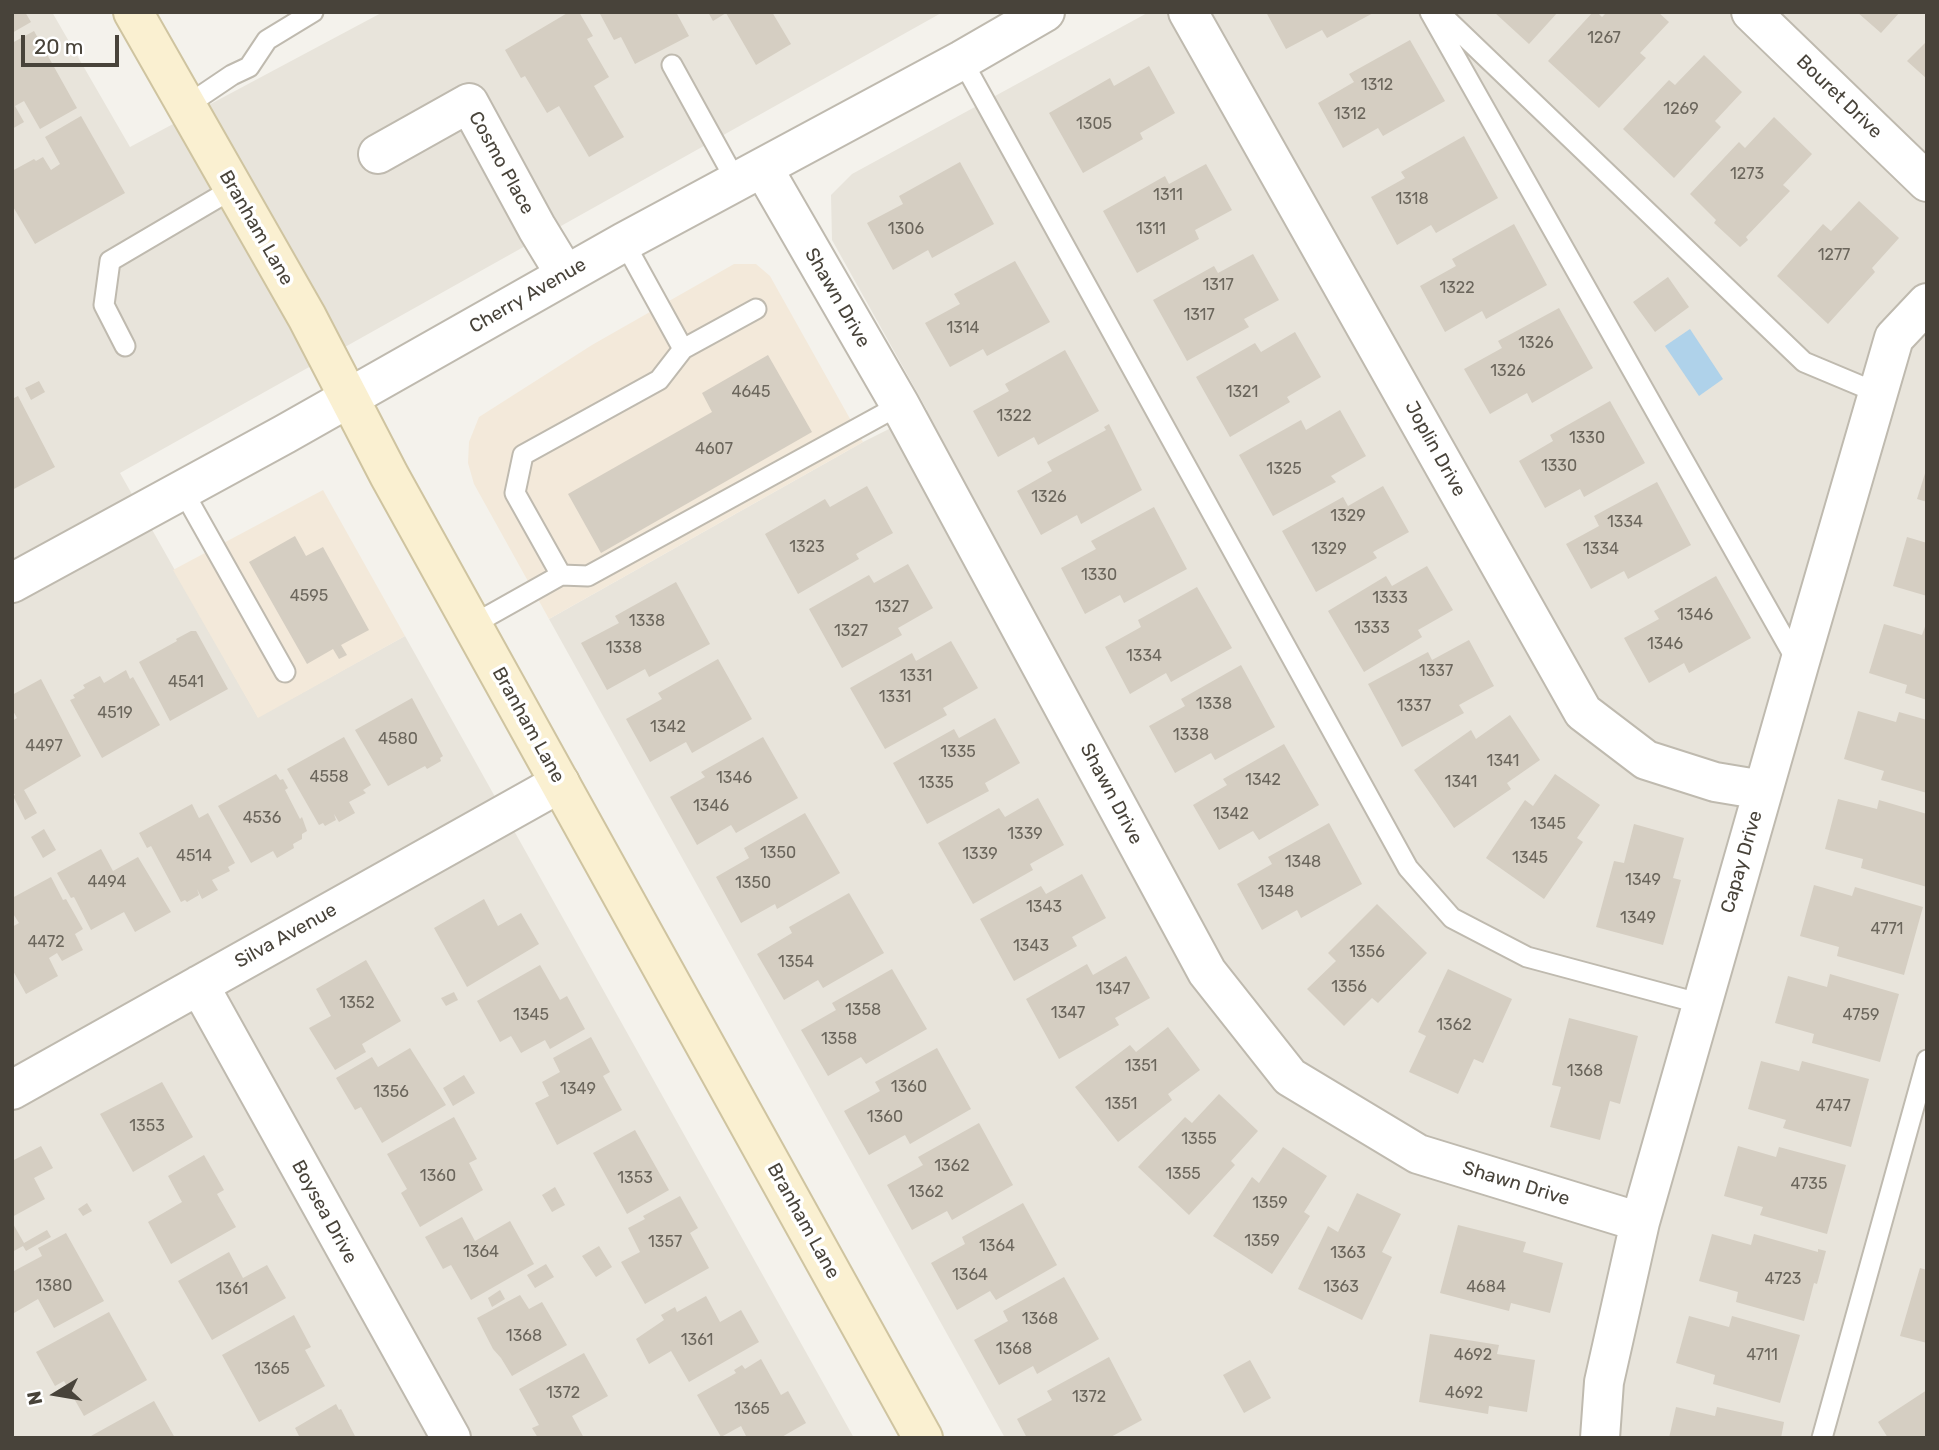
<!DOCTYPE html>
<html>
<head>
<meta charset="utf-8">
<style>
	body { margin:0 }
	#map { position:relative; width:1939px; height:1450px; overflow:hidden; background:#f4f2ec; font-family:Rubik,sans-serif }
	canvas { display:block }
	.frame { position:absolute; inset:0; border:14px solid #48433a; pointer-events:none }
	.north { position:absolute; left:21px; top:1359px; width:70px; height:70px; -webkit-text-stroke:5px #fff; paint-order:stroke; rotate:259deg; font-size:19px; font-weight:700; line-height:28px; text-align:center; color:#48433a }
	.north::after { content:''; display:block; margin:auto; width:24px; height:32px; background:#48433a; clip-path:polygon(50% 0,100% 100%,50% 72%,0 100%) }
	.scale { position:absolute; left:21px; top:35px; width:98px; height:32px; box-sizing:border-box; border:4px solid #48433a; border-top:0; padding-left:9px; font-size:21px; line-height:24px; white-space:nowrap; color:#48433a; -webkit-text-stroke:5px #fff; paint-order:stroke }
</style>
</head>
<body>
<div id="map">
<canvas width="1939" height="1450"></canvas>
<div class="frame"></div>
<div class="north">N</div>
<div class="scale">20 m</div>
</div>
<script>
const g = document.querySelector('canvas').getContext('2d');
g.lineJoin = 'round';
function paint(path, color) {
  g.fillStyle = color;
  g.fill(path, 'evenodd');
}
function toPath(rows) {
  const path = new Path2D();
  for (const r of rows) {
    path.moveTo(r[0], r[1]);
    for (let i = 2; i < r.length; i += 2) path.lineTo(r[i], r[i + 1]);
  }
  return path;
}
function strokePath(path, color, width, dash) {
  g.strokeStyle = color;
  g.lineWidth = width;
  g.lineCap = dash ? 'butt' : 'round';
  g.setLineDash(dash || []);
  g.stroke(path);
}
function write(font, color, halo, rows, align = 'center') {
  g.font = font + ' Rubik,sans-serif';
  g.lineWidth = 7;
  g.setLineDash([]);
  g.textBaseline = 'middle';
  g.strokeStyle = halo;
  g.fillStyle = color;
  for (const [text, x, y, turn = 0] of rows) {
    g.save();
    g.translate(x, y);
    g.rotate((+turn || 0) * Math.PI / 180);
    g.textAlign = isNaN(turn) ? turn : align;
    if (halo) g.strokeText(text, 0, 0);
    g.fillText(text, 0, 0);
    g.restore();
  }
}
paint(toPath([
	[12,12,52,12,130,147,383,12,943,12,120,473,258,717,405,636,854,1438,12,1438],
	[1149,12,1927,12,1927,1438,1005,1438,549,619,863,442,927,410,832,240,831,195,852,174]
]), '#e8e4db');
paint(toPath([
	[734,264,756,264,770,276,863,442,549,619,474,484,468,463,469,442,479,417,592,345],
	[323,490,405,636,258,718,173,570]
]), '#f3e9da');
paint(toPath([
	[1690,329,1723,379,1699,396,1665,346]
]), '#afd2ea');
paint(toPath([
	[12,12,25,12,31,22,12,33],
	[569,12,579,12,593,36,587,39,609,77,594,86,624,137,589,157,559,106,547,113,525,76,521,78,505,50],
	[599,12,676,12,689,36,635,64,621,37,614,40],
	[708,12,772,12,791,44,756,65,726,13,713,21],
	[1266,12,1375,12,1327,38,1322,30,1286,49],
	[1494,12,1558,12,1529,44],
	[1593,12,1597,12,1602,17,1607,12,1658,12,1669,22,1640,53,1646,58,1599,108,1548,61],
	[1857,12,1900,12,1881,33],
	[34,31,77,108,40,129,24,101,15,106,24,122,12,129,12,43],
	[1410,40,1445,101,1383,136,1378,128,1343,148,1318,103,1354,82,1349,74],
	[1927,41,1927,79,1907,61],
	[1704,55,1742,92,1715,121,1721,127,1674,178,1623,129,1669,80,1675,85],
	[1149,66,1175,113,1140,133,1143,139,1083,173,1049,113,1110,78,1114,86],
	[81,116,125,193,35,244,12,205,12,171,34,159,36,161,43,157,51,170,60,164,45,137],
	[1774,117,1812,154,1783,185,1790,191,1746,237,1748,240,1740,247,1714,223,1716,220,1690,194,1739,142,1745,148],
	[1464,136,1498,198,1436,233,1431,225,1397,245,1371,197,1405,178,1401,172],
	[960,162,994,224,932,258,928,250,893,270,867,223,903,204,899,196],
	[1206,164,1232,210,1195,230,1199,239,1137,273,1103,211,1165,176,1169,184],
	[1859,201,1899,238,1872,268,1875,272,1828,324,1777,276,1823,224,1831,231],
	[1514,224,1547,285,1486,319,1482,311,1445,332,1420,286,1456,266,1452,259],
	[1253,254,1279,300,1244,319,1249,327,1187,361,1153,300,1214,266,1218,273],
	[1015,261,1050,322,987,356,983,349,950,367,925,323,960,304,954,294],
	[1668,277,1689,307,1655,332,1633,302],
	[1559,308,1593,368,1532,403,1527,393,1490,414,1464,369,1502,348,1498,341],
	[1295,332,1321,377,1287,397,1290,402,1230,437,1196,377,1255,343,1261,352],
	[1065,350,1099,411,1038,445,1034,437,998,457,973,411,1009,391,1005,384],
	[768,355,812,432,601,553,568,494,712,412,702,393],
	[39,381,45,392,31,400,25,388],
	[18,396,55,467,12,490,12,399],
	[1610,401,1645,463,1584,497,1580,489,1545,508,1519,461,1553,441,1550,435],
	[1340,410,1366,456,1331,476,1336,482,1273,516,1239,455,1301,420,1306,430],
	[1109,424,1142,490,1081,524,1077,515,1041,535,1017,491,1052,471,1047,462,1106,430,1104,427],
	[1927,467,1927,502,1917,499],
	[1657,482,1691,545,1628,579,1624,571,1591,589,1566,544,1599,526,1594,516],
	[867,486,893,533,856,554,859,559,798,594,765,534,825,499,830,507],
	[1383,486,1409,532,1373,552,1377,558,1316,592,1282,531,1343,497,1348,506],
	[1154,507,1187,569,1124,603,1120,595,1085,614,1061,568,1096,549,1091,541],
	[295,536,306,556,323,547,369,630,341,645,347,655,339,659,333,649,307,664,249,562],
	[1907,537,1927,543,1927,596,1893,586],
	[908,564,933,608,898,628,902,635,842,668,809,609,869,575,874,583],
	[1427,566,1453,610,1418,630,1422,637,1364,672,1328,611,1386,576,1392,586],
	[1716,576,1751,638,1689,673,1684,663,1649,683,1624,638,1659,619,1654,611],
	[676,582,710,644,649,677,645,669,607,690,581,643,619,623,615,616],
	[1197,587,1232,648,1171,682,1166,673,1130,694,1105,647,1141,627,1138,620],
	[1927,621,1927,700,1905,693,1907,685,1869,673,1884,624,1922,635],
	[191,631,196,631,228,689,170,721,139,662,177,641,176,639],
	[1469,640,1494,686,1459,705,1464,713,1402,747,1368,684,1428,652,1432,660],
	[951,641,978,688,943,708,947,715,885,749,850,688,912,653,916,661],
	[718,659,752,719,692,753,686,742,650,762,626,719,662,699,658,693],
	[1241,665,1275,727,1215,760,1211,753,1175,773,1149,726,1185,706,1181,699],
	[126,670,130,679,133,677,160,725,102,758,70,700,75,698,73,695,85,688,83,685,100,676,104,683],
	[41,679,81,756,24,790,37,813,25,820,13,796,15,795,12,790,12,721,17,718,12,709,12,695],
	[412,698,443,756,440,758,441,761,427,769,425,766,388,786,355,730],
	[1858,711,1896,722,1899,712,1927,720,1927,793,1881,780,1884,771,1844,759],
	[1510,715,1540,760,1507,783,1511,789,1454,828,1414,770,1471,730,1476,739],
	[995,718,1020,763,985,783,989,791,927,824,893,763,954,729,959,738],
	[344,737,371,785,363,790,366,793,349,802,355,813,339,822,334,814,336,820,325,826,323,823,319,825,287,769],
	[763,737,798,798,736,833,731,825,697,845,670,797,705,777,701,772],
	[1284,744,1319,805,1259,840,1253,831,1219,850,1193,805,1227,785,1223,779],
	[276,774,280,780,283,779,288,788,285,790,300,819,302,817,307,831,302,834,302,839,293,844,294,848,277,858,273,851,251,863,218,806],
	[1555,774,1600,805,1577,838,1583,842,1544,899,1486,858,1525,800,1533,806],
	[1038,798,1064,845,1030,864,1033,870,973,904,938,843,999,808,1005,817],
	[1838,799,1877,809,1879,800,1927,814,1927,887,1861,868,1863,859,1825,849],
	[192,804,199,818,208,813,235,863,228,867,230,871,212,880,218,890,202,899,197,889,199,895,187,902,185,900,181,902,151,846,147,848,139,833],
	[805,813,840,873,777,909,775,904,741,923,716,877,749,858,744,848],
	[1329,823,1362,884,1301,918,1297,910,1262,930,1237,884,1272,864,1268,857],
	[1634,824,1684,838,1673,878,1681,880,1663,945,1596,927,1614,861,1624,863],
	[44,829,56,850,43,858,31,837],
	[101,849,113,871,138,857,171,912,135,932,124,912,91,930,74,897,71,898,57,873],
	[1082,874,1106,918,1072,937,1077,946,1014,981,980,919,1041,886,1046,894],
	[51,877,63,900,66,899,83,929,75,934,83,950,62,961,57,953,49,958,58,976,26,994,12,969,12,927,19,923,12,912,12,898],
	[1814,885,1852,896,1855,887,1923,907,1904,975,1837,956,1839,947,1800,936],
	[849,893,884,953,823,988,818,980,784,1000,757,954,792,933,789,927],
	[484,899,498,926,521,913,539,944,467,987,434,928],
	[1377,904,1427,953,1378,1003,1372,998,1344,1026,1307,989,1336,961,1328,953],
	[1126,956,1150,998,1115,1018,1119,1025,1059,1059,1026,999,1087,964,1093,975],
	[366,960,401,1021,362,1044,366,1052,335,1070,309,1028,331,1016,316,989],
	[540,965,560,1000,567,996,585,1029,550,1049,545,1040,521,1053,511,1036,500,1042,477,1001],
	[892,969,927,1029,866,1064,861,1057,828,1076,801,1030,836,1010,832,1003],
	[1448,969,1512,999,1483,1063,1474,1059,1458,1094,1409,1072,1426,1036,1418,1032],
	[1830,974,1899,994,1880,1062,1812,1043,1814,1034,1775,1023,1788,976,1827,987],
	[454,992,458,1000,446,1006,441,998],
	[1569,1018,1638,1036,1620,1104,1610,1101,1600,1140,1550,1127,1561,1087,1552,1085],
	[1168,1027,1200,1070,1168,1094,1172,1100,1118,1142,1075,1087,1130,1045,1136,1052],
	[591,1037,610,1072,603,1076,622,1110,557,1145,535,1103,549,1096,542,1082,560,1072,553,1058],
	[410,1048,446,1105,382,1143,361,1107,355,1110,336,1078,372,1057,378,1067],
	[937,1048,971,1109,910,1144,905,1135,869,1155,844,1111,880,1091,875,1082],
	[1761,1061,1799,1071,1802,1061,1869,1079,1851,1147,1783,1128,1786,1120,1748,1109],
	[464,1075,475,1093,453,1106,443,1088],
	[162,1082,193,1137,133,1172,100,1114],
	[1219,1094,1258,1131,1231,1161,1235,1165,1189,1215,1138,1167,1185,1117,1192,1123],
	[454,1117,477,1159,469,1163,483,1190,420,1227,401,1193,407,1189,387,1154],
	[979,1123,1013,1185,952,1220,947,1211,912,1230,887,1185,923,1165,918,1157],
	[635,1130,669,1190,627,1214,593,1153],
	[41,1146,53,1168,34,1178,45,1199,12,1217,12,1161],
	[1738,1146,1776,1157,1779,1147,1846,1165,1827,1234,1760,1215,1763,1207,1724,1196],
	[1283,1147,1327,1176,1304,1212,1310,1216,1272,1274,1213,1236,1252,1177,1259,1183],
	[204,1155,224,1190,217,1194,236,1227,171,1264,148,1222,182,1202,168,1176],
	[555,1187,565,1205,552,1212,542,1195],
	[1357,1193,1401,1214,1382,1252,1392,1257,1362,1320,1298,1289,1328,1226,1338,1232],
	[680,1196,698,1228,690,1233,709,1268,645,1304,621,1262,640,1252,628,1228,645,1219,643,1216],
	[87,1203,92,1211,83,1216,78,1209],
	[1023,1203,1057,1265,996,1300,990,1291,957,1310,931,1263,965,1244,962,1237],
	[462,1217,475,1241,510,1221,534,1264,471,1300,451,1265,443,1269,425,1237],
	[12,1222,24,1243,47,1230,51,1237,26,1251,23,1246,12,1252],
	[1458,1225,1526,1242,1523,1252,1563,1263,1550,1313,1511,1303,1509,1311,1440,1293],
	[66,1233,104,1301,54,1328,38,1299,14,1313,12,1309,12,1272,42,1256,38,1248],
	[1712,1234,1751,1245,1754,1234,1818,1252,1818,1249,1826,1251,1817,1284,1814,1283,1804,1321,1736,1302,1738,1292,1699,1281],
	[599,1246,612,1267,596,1277,582,1256],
	[229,1252,243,1278,267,1265,286,1298,212,1340,178,1281],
	[546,1264,554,1277,535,1288,527,1275],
	[1920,1268,1927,1270,1927,1343,1900,1336],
	[1064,1277,1099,1339,1037,1374,1033,1366,999,1385,974,1340,1008,1321,1003,1311],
	[500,1290,505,1299,492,1307,488,1298],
	[520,1295,529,1309,542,1302,567,1345,512,1376,501,1358,493,1349,477,1318],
	[706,1296,720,1322,741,1310,759,1342,689,1382,671,1351,649,1364,636,1339,664,1320,661,1315,675,1307,677,1312],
	[109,1312,147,1380,84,1416,64,1381,55,1386,36,1352],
	[294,1315,311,1347,305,1350,325,1386,259,1422,222,1355],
	[1689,1316,1729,1327,1732,1316,1800,1335,1780,1403,1713,1384,1715,1375,1676,1363],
	[1430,1334,1499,1345,1497,1354,1535,1360,1527,1412,1489,1406,1488,1414,1419,1402],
	[584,1353,608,1396,572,1416,584,1438,538,1438,532,1428,539,1425,519,1389],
	[1109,1357,1142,1420,1109,1438,1027,1438,1017,1419,1052,1400,1047,1391],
	[761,1359,781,1395,788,1391,806,1423,780,1438,747,1438,741,1426,721,1437,697,1395,736,1373,734,1370,742,1365,745,1369],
	[1250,1360,1271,1398,1244,1413,1223,1375],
	[1927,1390,1927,1438,1888,1438,1878,1422],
	[154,1401,175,1438,92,1438,91,1436],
	[336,1404,339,1410,341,1409,356,1438,300,1438,295,1428],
	[1676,1407,1715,1416,1717,1407,1784,1422,1781,1438,1669,1438]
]), '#d5cec2');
const service = toPath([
	[1430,12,1798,663],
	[1439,12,1804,362,1878,393],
	[962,60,1408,868,1452,918,1527,957,1702,1004],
	[672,65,736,181],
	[186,106,232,75,249,67,267,40,313,12],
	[624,242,683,349],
	[125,346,104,305,110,261,234,188],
	[183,491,285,672],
	[561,575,588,576,900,405],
	[472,625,561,575,515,493,523,455,659,380,683,349,756,309],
	[1822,1438,1927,1060]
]);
const minor = toPath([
	[1188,12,1583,712,1646,760,1715,782,1763,790],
	[1751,12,1927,182],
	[378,154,469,103,537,228,565,274],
	[763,168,900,405,1207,972,1290,1077,1418,1154,1640,1222],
	[199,985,451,1438],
	[12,1090,560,783],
	[1600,1438,1604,1382,1640,1222,1799,665,1894,338,1927,303]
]);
const tertiary = toPath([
	[12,583,285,434,624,242,962,60,1045,12]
]);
const secondary = toPath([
	[133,12,307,317,389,475,923,1438]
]);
strokePath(service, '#bfbaaf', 23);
strokePath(minor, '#bfbaaf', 42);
strokePath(tertiary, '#bfbaaf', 42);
strokePath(secondary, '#cfc4a0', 42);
strokePath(service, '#fff', 19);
strokePath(minor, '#fff', 38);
strokePath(tertiary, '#fff', 38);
strokePath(secondary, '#faf0d1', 38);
write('16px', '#6b665c', null, [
	["1267",1604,38],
	["1312",1377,85],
	["1269",1681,109],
	["1312",1350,114],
	["1305",1094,124],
	["1273",1747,174],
	["1311",1168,195],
	["1318",1412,199],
	["1306",906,229],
	["1311",1151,229],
	["1277",1834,255],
	["1317",1218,285],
	["1322",1457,288],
	["1317",1199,315],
	["1314",963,328],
	["1326",1536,343],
	["1326",1508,371],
	["4645",751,392],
	["1321",1242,392],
	["1322",1014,416],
	["1330",1587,438],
	["4607",714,449],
	["1330",1559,466],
	["1325",1284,469],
	["1326",1049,497],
	["1329",1348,516],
	["1334",1625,522],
	["1323",807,547],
	["1329",1329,549],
	["1334",1601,549],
	["1330",1099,575],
	["4595",309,596],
	["1333",1390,598],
	["1327",892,607],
	["1346",1695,615],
	["1338",647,621],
	["1333",1372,628],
	["1327",851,631],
	["1346",1665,644],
	["1338",624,648],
	["1334",1144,656],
	["1337",1436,671],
	["1331",916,676],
	["4541",186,682],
	["1331",895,697],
	["1338",1214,704],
	["1337",1414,706],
	["4519",115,713],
	["1342",668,727],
	["1338",1191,735],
	["4580",398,739],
	["4497",44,746],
	["1335",958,752],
	["1341",1503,761],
	["4558",329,777],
	["1346",734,778],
	["1342",1263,780],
	["1341",1461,782],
	["1335",936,783],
	["1346",711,806],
	["1342",1231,814],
	["4536",262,818],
	["1345",1548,824],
	["1339",1025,834],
	["1350",778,853],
	["1339",980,854],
	["4514",194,856],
	["1345",1530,858],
	["1348",1303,862],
	["1349",1643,880],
	["4494",107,882],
	["1350",753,883],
	["1348",1276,892],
	["1343",1044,907],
	["1349",1638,918],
	["4771",1887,929],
	["4472",46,942],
	["1343",1031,946],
	["1356",1367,952],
	["1354",796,962],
	["1356",1349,987],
	["1347",1113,989],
	["1352",357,1003],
	["1358",863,1010],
	["1347",1068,1013],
	["1345",531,1015],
	["4759",1861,1015],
	["1362",1454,1025],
	["1358",839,1039],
	["1351",1141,1066],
	["1368",1585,1071],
	["1360",909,1087],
	["1349",578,1089],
	["1356",391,1092],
	["1351",1121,1104],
	["4747",1833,1106],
	["1360",885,1117],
	["1353",147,1126],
	["1355",1199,1139],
	["1362",952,1166],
	["1355",1183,1174],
	["1360",438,1176],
	["1353",635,1178],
	["4735",1809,1184],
	["1362",926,1192],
	["1359",1270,1203],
	["1359",1262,1241],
	["1357",665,1242],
	["1364",997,1246],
	["1364",481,1252],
	["1363",1348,1253],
	["1364",970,1275],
	["4723",1783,1279],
	["1380",54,1286],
	["1363",1341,1287],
	["4684",1486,1287],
	["1361",232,1289],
	["1368",1040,1319],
	["1368",524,1336],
	["1361",697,1340],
	["1368",1014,1349],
	["4692",1473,1355],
	["4711",1762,1355],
	["1365",272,1369],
	["1372",563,1393],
	["4692",1464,1393],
	["1372",1089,1397],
	["1365",752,1409]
]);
write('19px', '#48433a', '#fff', [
	["Bouret Drive",1839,97,44],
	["Cosmo Place",501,163,61],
	["Branham Lane",256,228,60],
	["Cherry Avenue",528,296,-30],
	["Shawn Drive",837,298,60],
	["Joplin Drive",1435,449,61],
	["Branham Lane",528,725,61],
	["Shawn Drive",1111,794,62],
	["Capay Drive",1742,862,-74],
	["Silva Avenue",286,936,-29],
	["Shawn Drive",1516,1184,17],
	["Boysea Drive",324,1212,61],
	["Branham Lane",803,1221,61]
]);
</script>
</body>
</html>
